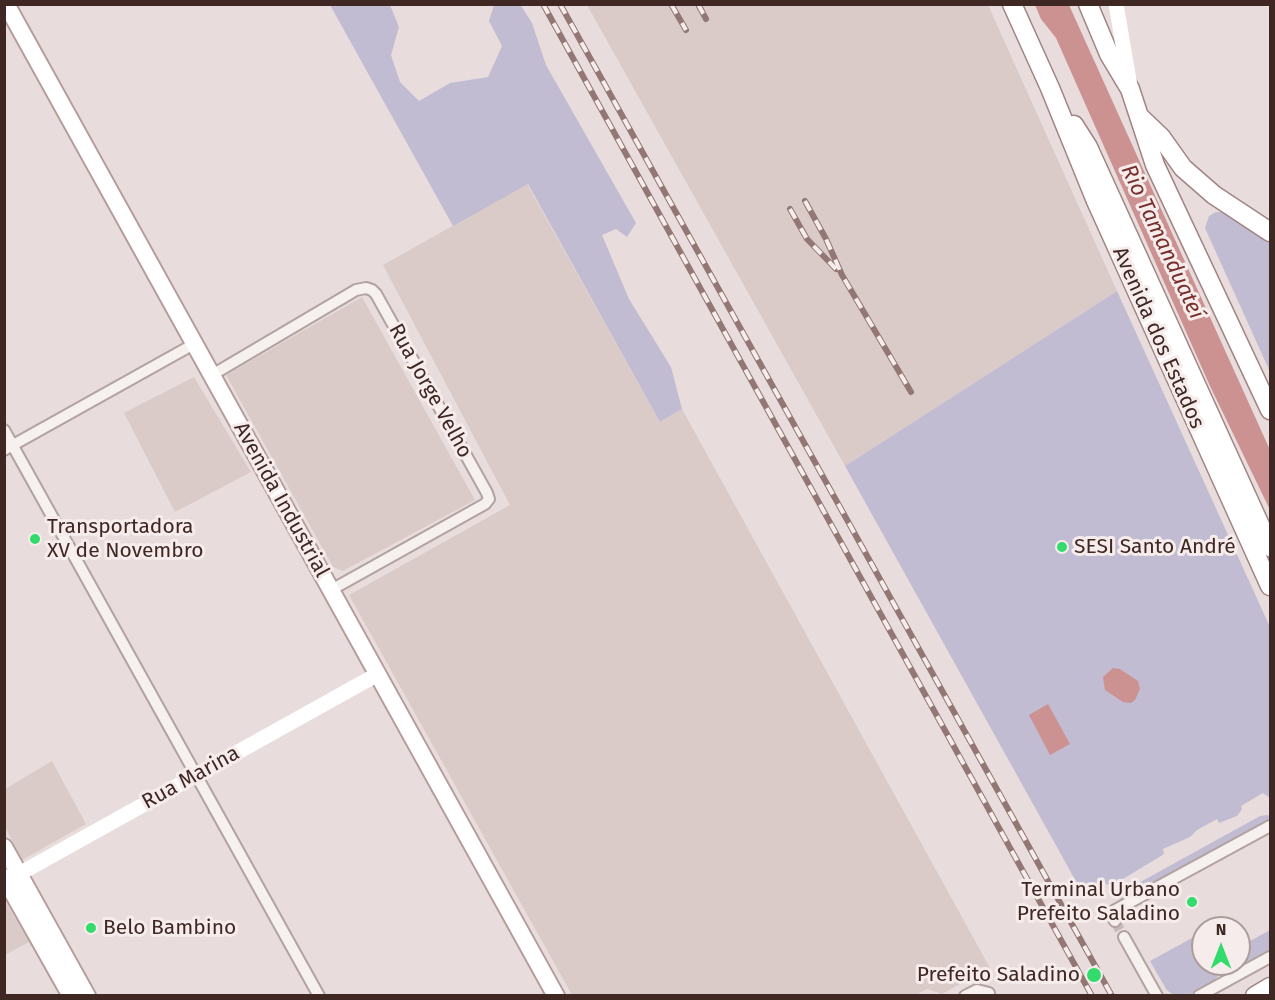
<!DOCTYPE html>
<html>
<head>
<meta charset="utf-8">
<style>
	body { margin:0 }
	#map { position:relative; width:1275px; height:1000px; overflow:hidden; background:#e8dddc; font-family:"Fira Sans",sans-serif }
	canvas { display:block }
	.frame { position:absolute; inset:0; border:6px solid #3f2724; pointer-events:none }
	.north { position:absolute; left:1191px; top:916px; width:60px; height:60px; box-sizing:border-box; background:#f5eceb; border:2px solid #ac9d9b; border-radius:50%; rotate:0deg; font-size:16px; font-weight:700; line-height:24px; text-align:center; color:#3f2724 }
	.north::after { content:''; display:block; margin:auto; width:21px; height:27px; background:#32db6b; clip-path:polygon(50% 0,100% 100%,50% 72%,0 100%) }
</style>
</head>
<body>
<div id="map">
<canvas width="1275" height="1000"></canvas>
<div class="frame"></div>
<div class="north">N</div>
</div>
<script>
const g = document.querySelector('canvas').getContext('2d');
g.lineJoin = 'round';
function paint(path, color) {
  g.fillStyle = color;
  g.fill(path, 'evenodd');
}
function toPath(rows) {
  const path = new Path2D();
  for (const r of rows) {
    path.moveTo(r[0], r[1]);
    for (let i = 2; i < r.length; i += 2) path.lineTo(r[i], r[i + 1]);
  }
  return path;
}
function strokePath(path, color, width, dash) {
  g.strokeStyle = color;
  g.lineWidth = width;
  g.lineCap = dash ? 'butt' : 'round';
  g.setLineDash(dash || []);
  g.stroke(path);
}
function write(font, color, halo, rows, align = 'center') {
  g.font = font + ' "Fira Sans",sans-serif';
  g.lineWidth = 6;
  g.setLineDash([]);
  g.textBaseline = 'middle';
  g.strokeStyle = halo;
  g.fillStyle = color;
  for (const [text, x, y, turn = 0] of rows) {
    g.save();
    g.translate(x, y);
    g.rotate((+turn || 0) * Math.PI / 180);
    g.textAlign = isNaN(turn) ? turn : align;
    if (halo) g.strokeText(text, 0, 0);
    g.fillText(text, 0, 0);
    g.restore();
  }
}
paint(toPath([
	[587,5,988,5,1117,291,845,466],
	[527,184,660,422,682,409,990,968,942,994,927,989,914,996,572,995,349,595,510,505,383,265],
	[362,297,475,500,343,571,333,567,226,375],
	[194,377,251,472,175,512,124,413],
	[52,761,86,824,22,860,5,827,5,789],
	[4,899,29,942,5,955,4,955]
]), '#dacbc9');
paint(toPath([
	[330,5,390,5,399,27,391,55,400,82,419,101,450,83,488,77,502,46,489,21,494,5,519,5,522,7,532,23,546,65,636,223,627,237,616,229,602,235,629,299,671,367,682,409,660,422,528,184,453,226],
	[1216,212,1230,212,1270,240,1270,372,1205,228,1209,216],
	[1117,291,1270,627,1270,798,1263,793,1241,806,1242,809,1237,816,1219,823,1217,819,1197,830,1190,837,1163,849,1164,854,1123,879,1107,885,1105,882,1083,894,845,466],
	[1267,815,1270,816,1270,821,1119,903,1120,895,1124,891,1260,816],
	[1270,930,1270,951,1247,962,1240,958,1239,950,1241,946],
	[1203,932,1203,964,1220,964,1219,975,1214,981,1189,995,1173,995,1166,989,1150,961]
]), '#c1bcd2');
paint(toPath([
	[1035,5,1069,5,1270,450,1270,510,1210,386,1056,38,1041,19],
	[1113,668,1120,669,1138,681,1140,689,1135,700,1131,703,1123,702,1105,690,1103,677],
	[1048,704,1070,744,1050,755,1029,715]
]), '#cc9292');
strokePath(toPath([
	[1115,921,1124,937]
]), '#c6b9b7', 10, [10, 5]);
const street = toPath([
	[212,375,356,290,366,288,372,290,376,294,487,493,489,499,485,504,331,590],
	[4,430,319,996],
	[4,450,194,344],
	[1115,921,1110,913,1270,826],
	[1124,937,1157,996],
	[965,996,977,990,989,993],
	[1199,996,1270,957]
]);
const primary = toPath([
	[6,4,556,996],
	[4,847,87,996],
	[4,877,71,996]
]);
const highway = toPath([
	[1012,4,1050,88,1096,201,1270,586],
	[1088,4,1109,54,1130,89,1155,165,1270,410],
	[1141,118,1161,137,1183,168,1214,195,1270,232],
	[1074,125,1088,147,1270,547],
	[1255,996,1270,987]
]);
strokePath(street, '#b2a3a1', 14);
strokePath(primary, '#b49c9a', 20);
strokePath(highway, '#a08482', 21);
strokePath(street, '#f6f0ef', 10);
strokePath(toPath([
	[1116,4,1130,86],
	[10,879,378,674]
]), '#fff', 15);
strokePath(primary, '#fff', 16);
strokePath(highway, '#fff', 18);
const rail = toPath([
	[543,4,1092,996],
	[560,4,1112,996],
	[671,4,686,30],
	[698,4,706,19],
	[805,201,826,239,842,275,911,392],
	[790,209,807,239,836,269]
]);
strokePath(rail, '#937774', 6);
strokePath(rail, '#f5eceb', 4, [11]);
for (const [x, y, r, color] of [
	[35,539,6,"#32db6b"],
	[1062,547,6,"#32db6b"],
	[1192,902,6,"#32db6b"],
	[91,928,6,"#32db6b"],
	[1094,975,8,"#32db6b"]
]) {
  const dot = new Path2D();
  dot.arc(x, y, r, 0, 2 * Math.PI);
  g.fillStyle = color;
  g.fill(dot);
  strokePath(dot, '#f5eceb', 2);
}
write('21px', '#3f2724', '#f5eceb', [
	["Avenida dos Estados",1158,338,66],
	["Rua Jorge Velho",430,391,61],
	["Avenida Industrial",281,500,61],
	["Rua Marina",191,778,-29]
]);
write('21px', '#3f2724', '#f5eceb', [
	["Transportadora",47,527],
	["XV de Novembro",47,551],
	["SESI Santo André",1074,547],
	["Terminal Urbano",1180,890,"right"],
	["Prefeito Saladino",1180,914,"right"],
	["Belo Bambino",103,928],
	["Prefeito Saladino",1080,975,"right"]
], 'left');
write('italic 22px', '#772e2a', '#f5eceb', [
	["Rio Tamanduateí",1162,242,65]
]);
</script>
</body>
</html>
